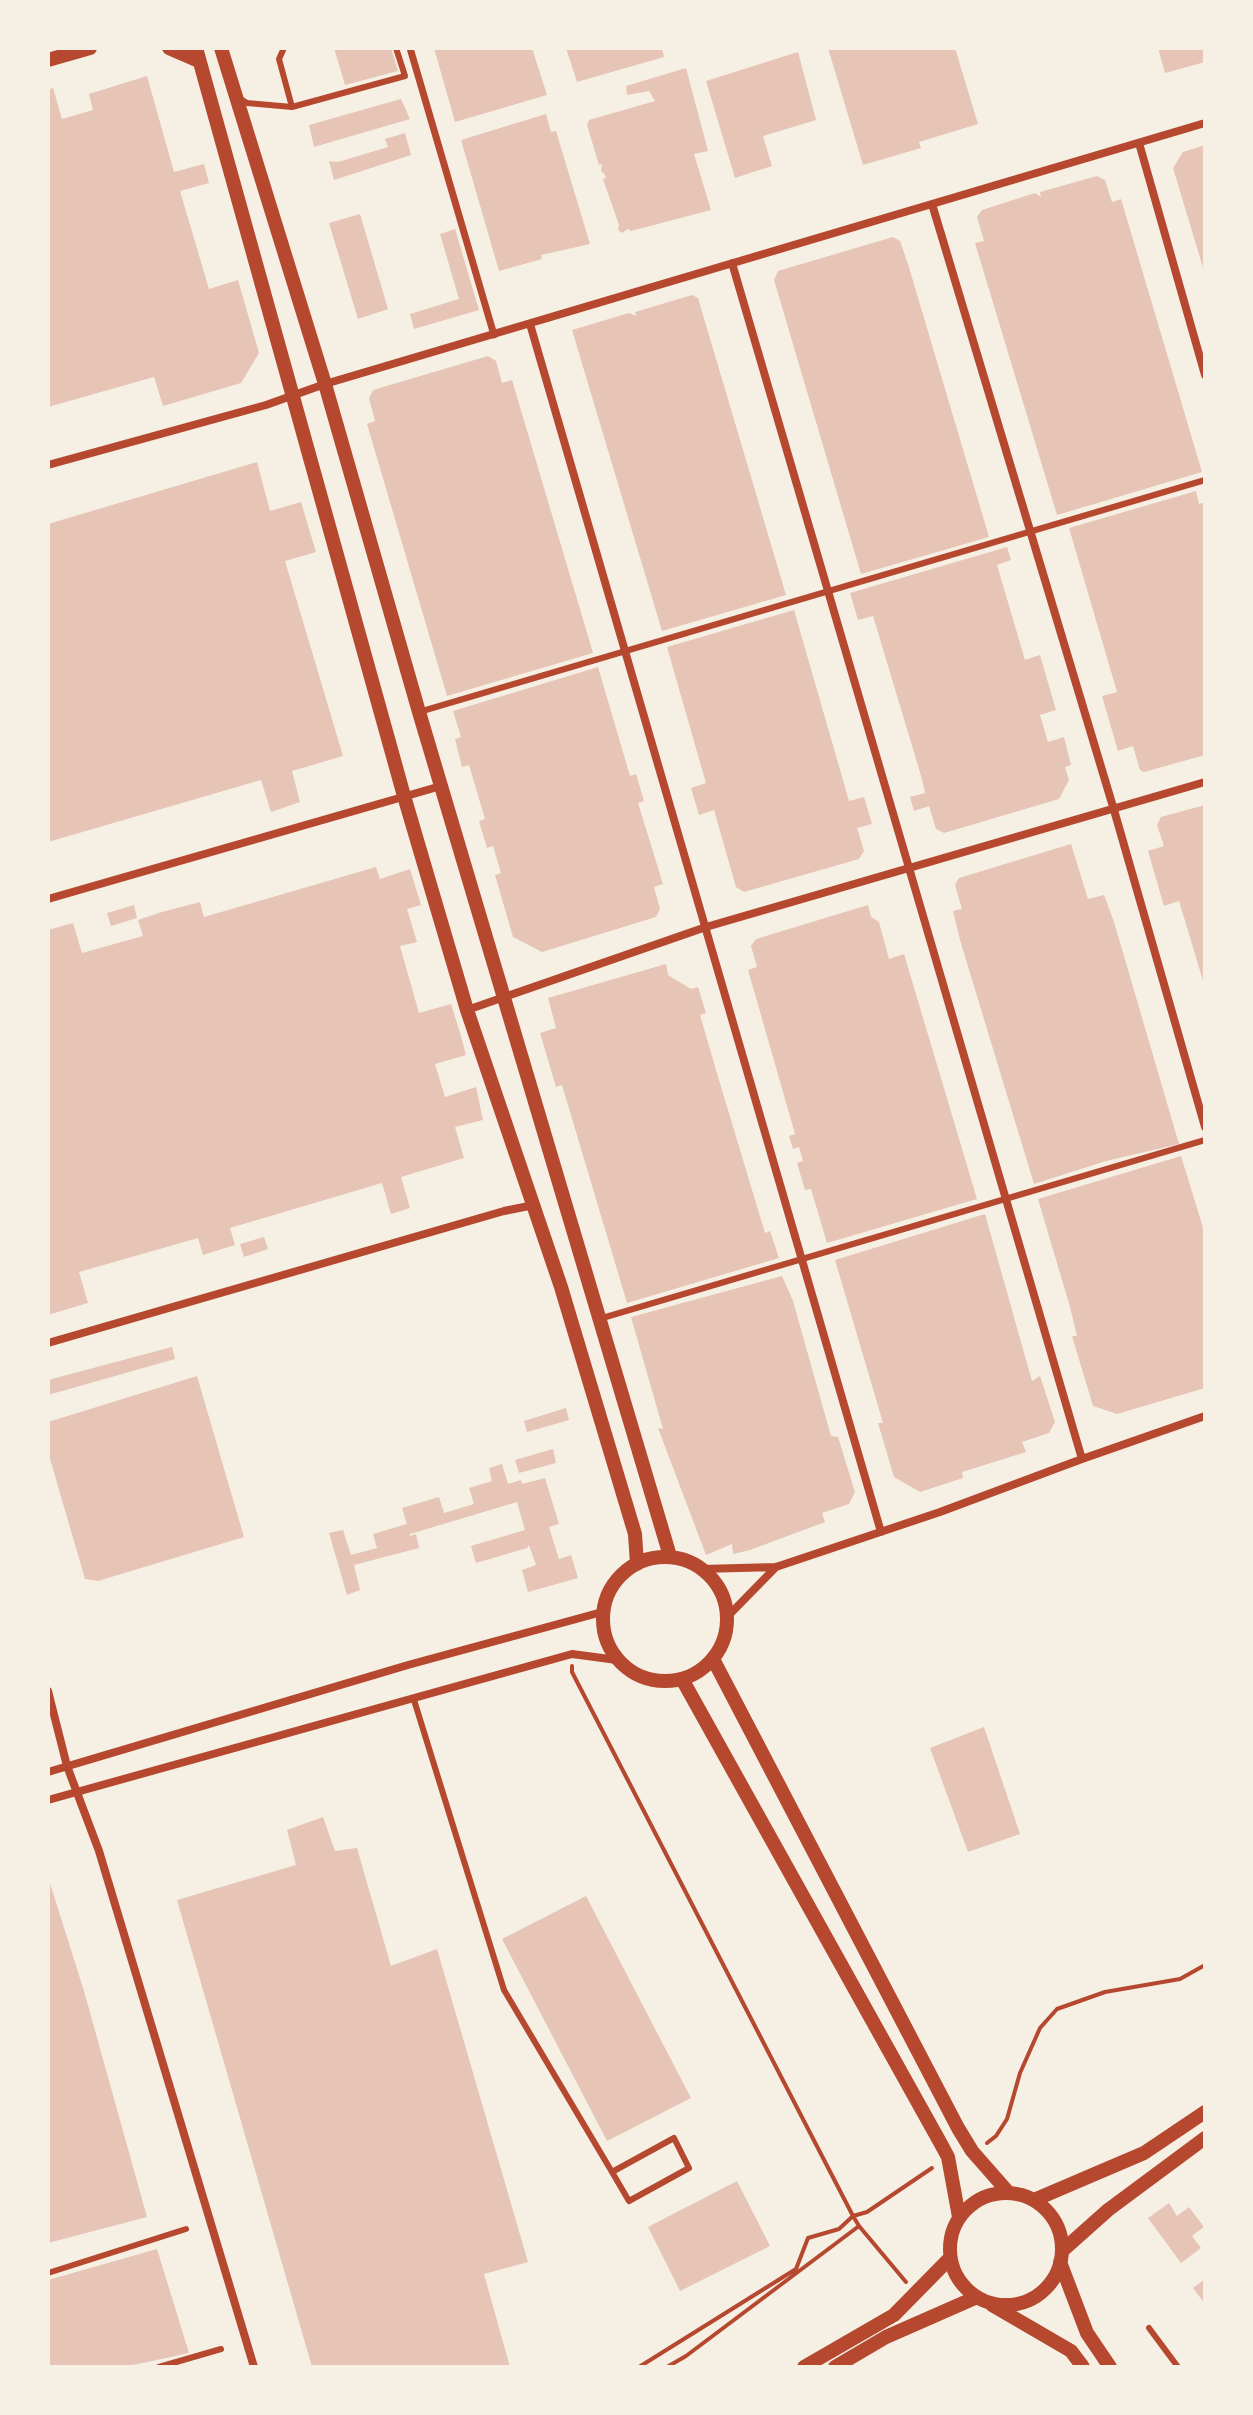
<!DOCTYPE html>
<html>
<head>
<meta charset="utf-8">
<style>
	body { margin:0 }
	#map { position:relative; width:1253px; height:2415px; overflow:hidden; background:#f6efe4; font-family:Raleway,sans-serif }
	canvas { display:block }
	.frame { position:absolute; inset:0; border:50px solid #f6efe4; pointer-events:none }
</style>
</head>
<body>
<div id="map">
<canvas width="1253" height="2415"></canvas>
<div class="frame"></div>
</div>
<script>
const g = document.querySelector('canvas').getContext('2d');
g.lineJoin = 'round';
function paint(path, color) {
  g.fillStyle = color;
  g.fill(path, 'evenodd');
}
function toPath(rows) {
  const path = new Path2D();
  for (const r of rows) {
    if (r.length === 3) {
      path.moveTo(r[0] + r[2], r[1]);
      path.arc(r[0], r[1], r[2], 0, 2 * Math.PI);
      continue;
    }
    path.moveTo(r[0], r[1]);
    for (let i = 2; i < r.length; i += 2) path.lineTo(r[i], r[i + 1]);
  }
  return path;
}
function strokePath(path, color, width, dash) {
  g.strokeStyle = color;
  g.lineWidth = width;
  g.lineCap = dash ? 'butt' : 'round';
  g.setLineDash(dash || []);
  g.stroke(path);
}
paint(toPath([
	[334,48,391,48,398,71,345,85],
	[434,48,532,48,547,95,455,122],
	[566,48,662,48,664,57,577,82],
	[828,48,955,48,978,124,919,142,921,148,863,165],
	[1158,48,1205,48,1205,62,1165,73],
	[798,52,816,120,763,136,772,166,735,178,706,81],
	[686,68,708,151,694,154,711,210,631,231,628,229,622,233,618,230,619,225,603,179,606,178,605,175,601,171,602,164,599,165,587,125,589,120,655,101,649,91,627,95,626,86],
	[147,76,174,172,204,164,209,183,180,191,209,289,238,280,259,353,241,383,163,406,154,377,48,407,48,90,53,88,62,119,93,110,89,94],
	[401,99,410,119,314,147,309,125],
	[546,114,551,132,556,131,590,244,541,255,542,259,499,271,461,140],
	[405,133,411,155,334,180,329,161,338,162,388,147,385,139],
	[1205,145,1205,271,1204,271,1173,168,1183,152],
	[1097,176,1105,180,1112,202,1121,199,1202,472,1057,515,975,243,984,241,977,217,982,210,1035,193,1041,197,1040,192],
	[360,214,388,309,358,319,329,223],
	[455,229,479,310,414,329,410,314,459,299,440,234],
	[893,237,900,241,908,264,989,537,861,574,774,280,778,271],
	[692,295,698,298,786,595,662,631,572,330,629,313,636,316,635,312],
	[488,356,496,361,502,383,512,380,593,653,447,696,367,424,375,421,369,398,373,390],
	[257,462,270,511,301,502,316,552,285,561,343,756,292,771,300,802,271,812,261,780,48,842,48,524],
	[1196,491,1199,504,1205,502,1205,755,1144,772,1140,770,1133,746,1118,751,1102,696,1117,692,1069,528],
	[1007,547,1011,560,997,565,1025,660,1040,655,1056,710,1040,715,1048,742,1064,737,1071,765,1065,767,1069,780,1059,799,944,833,936,829,929,806,914,811,910,797,925,793,922,779,873,616,858,620,850,593],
	[794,610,849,801,864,797,872,824,857,828,864,851,859,859,744,892,736,887,714,810,699,815,691,788,706,783,667,647],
	[598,667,630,776,636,774,644,801,638,803,663,884,654,887,660,909,656,917,542,952,513,937,495,875,501,873,493,846,487,848,479,821,485,819,469,765,462,767,455,739,461,737,453,711],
	[1205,805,1205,984,1204,984,1179,901,1164,906,1148,851,1164,846,1157,825,1161,817],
	[1071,844,1088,899,1104,895,1114,922,1179,1144,1106,1161,1034,1184,960,940,953,911,962,909,955,885,959,878],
	[376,867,380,879,410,869,421,905,407,909,417,942,400,946,419,1013,451,1004,461,1036,466,1055,435,1064,445,1097,476,1087,483,1120,455,1127,464,1158,401,1177,410,1208,391,1214,382,1183,230,1228,235,1245,203,1255,198,1238,79,1272,88,1303,48,1315,48,930,73,923,82,953,143,936,138,920,162,912,200,902,204,917],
	[134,905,137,918,111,926,107,913],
	[868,905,871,917,879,922,889,959,904,954,977,1199,827,1243,811,1189,805,1190,797,1163,803,1161,799,1147,793,1149,789,1136,795,1134,748,970,757,967,751,946,756,939],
	[666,964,668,975,691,989,698,987,706,1013,700,1015,716,1070,765,1233,770,1231,779,1258,627,1303,562,1085,556,1087,540,1033,556,1028,548,998],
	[1181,1156,1205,1234,1205,1388,1117,1414,1093,1406,1072,1336,1077,1336,1070,1307,1038,1199],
	[985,1214,1032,1381,1040,1376,1055,1422,1049,1433,1022,1442,1026,1452,962,1472,963,1478,920,1492,894,1477,878,1423,883,1423,835,1260],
	[264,1237,268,1249,244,1257,240,1244],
	[782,1276,793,1301,831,1436,838,1437,855,1492,849,1504,822,1513,825,1522,750,1550,733,1554,732,1544,706,1555,658,1428,663,1429,631,1317],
	[172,1347,175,1359,48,1395,48,1380],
	[197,1376,244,1537,98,1581,85,1579,48,1452,48,1422],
	[566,1408,569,1420,527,1432,524,1421],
	[553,1449,556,1463,519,1473,515,1460],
	[502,1464,508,1484,521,1480,522,1484,545,1478,559,1524,549,1527,559,1559,571,1555,578,1578,528,1592,522,1570,536,1565,529,1545,527,1548,476,1563,471,1546,525,1530,517,1502,410,1534,410,1536,416,1534,419,1548,354,1565,360,1590,347,1595,329,1533,343,1530,351,1555,377,1548,373,1534,407,1524,402,1508,439,1497,444,1513,474,1504,469,1488,492,1481,489,1468],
	[984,1727,1020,1834,968,1852,930,1748],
	[323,1817,335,1851,357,1848,391,1966,437,1949,528,2262,484,2274,510,2367,312,2367,177,1900,296,1865,287,1830],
	[48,1877,84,1991,147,2217,48,2243],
	[586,1896,691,2098,607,2141,502,1939],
	[737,2181,770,2246,680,2291,648,2227],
	[1169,2203,1177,2216,1189,2207,1204,2227,1192,2236,1201,2248,1181,2263,1148,2218],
	[157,2249,189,2353,124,2367,48,2367,48,2280],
	[1205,2279,1205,2304,1193,2288]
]), '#e6c5b7');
strokePath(toPath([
	[572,1666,572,1672,853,2216,859,2226,906,2282],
	[987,2143,996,2136,1007,2119,1020,2073,1040,2028,1057,2009,1105,1992,1180,1979,1205,1965],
	[639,2367,796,2269,808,2238,839,2229,853,2216,867,2212,932,2168],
	[667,2367,686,2356,859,2226]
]), '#b5482f', 4);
strokePath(toPath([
	[284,48,279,59,292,107],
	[239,98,247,103,292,107,405,76,396,48],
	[419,712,1205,480],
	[599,1319,1205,1140],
	[414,1700,504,1990,612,2172,629,2201,689,2168,674,2138,612,2172],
	[48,2273,186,2229],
	[1149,2328,1178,2367],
	[159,2367,221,2349]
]), '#b5482f', 6);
strokePath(toPath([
	[410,48,494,335]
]), '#b5482f', 7);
strokePath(toPath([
	[1139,143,1205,375],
	[932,204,1114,810,1205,1127],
	[732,263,1082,1459],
	[530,324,881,1532],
	[48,465,266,405,325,384,1205,123],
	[48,899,441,786],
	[467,1010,706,927,1205,782],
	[48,1343,504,1211,534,1205],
	[702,1569,776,1567,940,1512,1082,1459,1205,1416],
	[728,1616,776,1567],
	[48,1691,67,1766,99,1851,254,2367],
	[48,1772,408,1665,602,1612],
	[48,1800,572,1654,617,1660]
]), '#b5482f', 8);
strokePath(toPath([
	[169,48,199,61],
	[196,48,404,796,467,1010,561,1287,635,1534,637,1564],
	[221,48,325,384,419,712,670,1556],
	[48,60,90,48],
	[665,1619,62],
	[713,1659,958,2128,972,2151,1008,2192],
	[682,1679,941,2144,948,2157,959,2217],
	[1006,2249,56],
	[1034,2200,1144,2153,1205,2112],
	[1062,2251,1108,2210,1205,2138],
	[1060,2262,1087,2333,1110,2367],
	[992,2305,1071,2351,1083,2367],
	[804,2367,894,2315,950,2258],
	[835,2367,886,2337,977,2297]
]), '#b5482f', 14);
</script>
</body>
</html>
